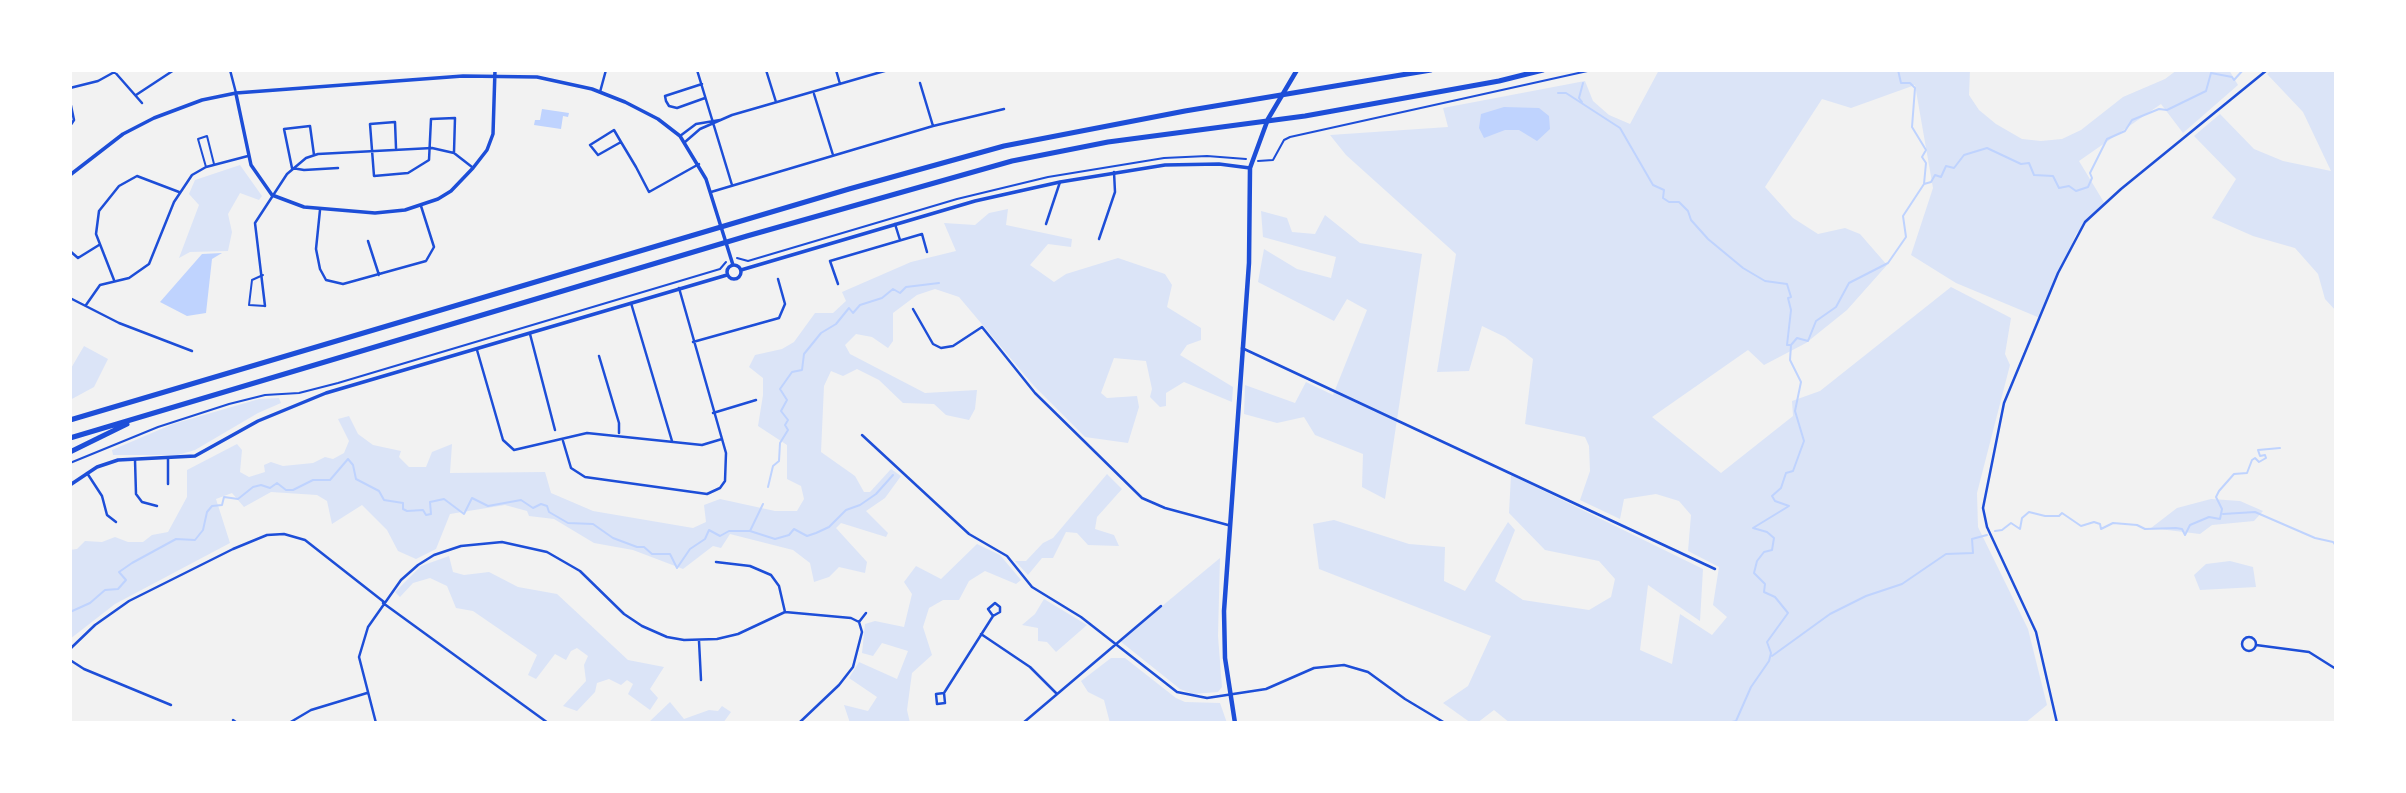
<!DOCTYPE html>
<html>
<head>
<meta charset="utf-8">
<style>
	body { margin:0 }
	#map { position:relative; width:2406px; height:793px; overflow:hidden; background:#f2f2f2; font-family:"Work Sans",sans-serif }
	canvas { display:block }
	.frame { position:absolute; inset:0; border:72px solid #fff; pointer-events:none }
</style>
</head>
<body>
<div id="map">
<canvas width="2406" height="793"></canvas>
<div class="frame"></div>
</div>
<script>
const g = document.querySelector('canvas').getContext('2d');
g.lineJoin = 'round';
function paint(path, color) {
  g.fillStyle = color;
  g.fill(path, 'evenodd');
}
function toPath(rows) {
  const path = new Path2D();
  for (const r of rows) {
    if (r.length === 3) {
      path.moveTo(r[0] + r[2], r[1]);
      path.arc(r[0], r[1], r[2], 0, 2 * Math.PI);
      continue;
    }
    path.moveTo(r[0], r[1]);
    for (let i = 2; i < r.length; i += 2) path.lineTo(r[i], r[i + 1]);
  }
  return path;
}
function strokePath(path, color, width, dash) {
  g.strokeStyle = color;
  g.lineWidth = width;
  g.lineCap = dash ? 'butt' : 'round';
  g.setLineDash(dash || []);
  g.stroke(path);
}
paint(toPath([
	[1659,70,1970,70,1969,95,1979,110,1996,124,2022,139,2041,141,2062,139,2081,130,2123,97,2165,79,2177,70,2229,70,2238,85,2183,133,2161,104,2079,161,2105,204,2076,234,2040,318,1956,283,1911,255,1933,188,1915,85,1851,108,1822,99,1765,187,1793,218,1818,234,1845,228,1860,234,1887,265,1847,310,1806,343,1764,365,1748,350,1652,417,1721,473,1793,416,1792,401,1820,391,1951,287,2011,318,2005,354,2010,365,1977,493,1978,527,2028,629,2047,705,2025,723,1510,723,1494,710,1477,723,1471,723,1443,703,1468,686,1491,636,1319,569,1313,524,1334,520,1409,544,1445,547,1444,581,1465,591,1508,522,1515,530,1495,581,1523,600,1589,610,1611,597,1615,579,1599,561,1545,550,1509,513,1511,475,1703,569,1700,621,1648,585,1640,650,1672,664,1680,614,1712,635,1727,617,1713,605,1719,567,1688,551,1691,515,1679,501,1656,494,1624,499,1620,519,1580,500,1590,471,1589,446,1585,437,1525,424,1533,359,1505,337,1482,326,1469,371,1437,372,1456,254,1346,155,1330,135,1448,127,1443,108,1585,81,1593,101,1609,115,1630,124],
	[2272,70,2336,70,2336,311,2325,299,2318,274,2295,248,2253,236,2212,218,2236,179,2194,136,2220,114,2254,149,2283,161,2331,171,2303,112,2267,74],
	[240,165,262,196,259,200,240,193,228,214,232,232,228,251,190,252,179,258,199,205,189,194,195,180],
	[1008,209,1006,225,1072,239,1071,247,1048,244,1030,265,1054,282,1066,274,1118,258,1165,274,1172,285,1167,307,1201,328,1201,340,1187,345,1180,355,1233,387,1232,402,1184,382,1166,393,1166,406,1160,407,1150,397,1152,389,1146,361,1114,358,1101,393,1107,398,1137,396,1139,407,1128,443,1085,437,1034,386,959,297,935,289,917,295,893,313,893,341,888,348,872,337,856,334,845,345,850,354,925,393,977,390,975,409,969,420,946,415,934,404,903,403,879,380,857,369,843,376,831,371,824,386,821,452,855,476,864,492,870,492,891,469,901,476,885,498,866,511,888,533,886,537,841,523,836,528,867,562,865,573,839,567,829,577,814,582,810,563,793,550,730,534,721,548,713,546,683,569,633,550,594,543,554,519,529,516,527,511,505,505,450,514,436,549,416,559,398,551,387,530,362,505,332,524,327,501,317,495,271,492,244,507,232,493,216,499,230,543,115,604,70,639,70,550,77,549,85,541,102,542,115,537,128,542,143,542,152,535,168,532,187,497,187,470,237,444,242,450,240,472,249,477,265,472,264,465,271,462,283,466,313,463,325,457,333,459,344,453,349,441,338,419,349,416,358,434,373,445,401,451,399,457,409,467,426,467,432,452,452,444,450,473,545,472,551,493,593,511,693,528,706,522,704,505,720,499,775,511,797,511,804,499,801,486,787,479,787,445,758,426,763,395,763,378,749,367,755,355,782,349,794,342,815,313,833,313,846,301,842,292,911,262,956,251,944,223,975,225,989,213],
	[1261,211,1287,218,1292,232,1315,234,1325,215,1360,243,1422,254,1385,499,1362,487,1363,454,1315,435,1304,417,1277,423,1244,414,1245,385,1295,403,1306,382,1333,395,1367,310,1347,299,1334,321,1258,282,1264,249,1297,269,1331,278,1336,257,1263,237],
	[84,346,108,359,94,387,70,400,70,370],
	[279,398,281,403,258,413,195,450,178,455,113,455,112,450,173,424,259,399],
	[1107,474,1122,489,1097,517,1095,529,1114,535,1119,546,1088,545,1077,533,1066,532,1053,558,1042,558,1028,575,1015,561,1026,561,1043,543,1053,538],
	[2211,499,2240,501,2263,511,2254,521,2212,525,2200,534,2151,528,2177,508],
	[977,544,1000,555,1021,580,1016,584,985,571,969,581,959,600,943,600,929,608,923,627,932,655,912,673,907,710,910,723,850,723,844,705,868,711,877,697,849,678,859,662,897,679,908,651,882,643,873,656,862,653,865,624,875,621,904,627,912,594,904,582,916,566,941,579],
	[449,556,453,572,464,575,489,572,518,587,557,594,628,660,664,667,650,689,658,698,650,710,628,694,633,684,627,680,621,685,609,679,597,683,595,692,577,711,563,706,586,681,584,665,588,656,577,648,571,651,566,660,555,654,536,679,528,675,537,655,473,611,456,608,447,586,430,578,413,583,400,597,395,592,421,566],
	[1220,558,1218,636,1222,687,1218,692,1193,694,1180,689,1120,641],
	[2230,561,2253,567,2256,587,2200,590,2194,575,2206,564],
	[1044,599,1087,625,1056,652,1047,642,1038,641,1038,628,1022,625,1035,614],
	[1111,658,1125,658,1176,698,1185,702,1220,703,1227,723,1110,723,1104,700,1088,692,1081,681],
	[670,702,684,719,709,710,718,711,722,706,731,712,723,723,648,723]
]), '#dbe4f7');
paint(toPath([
	[1504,107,1539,108,1549,116,1550,129,1537,141,1519,130,1505,130,1484,138,1479,128,1481,114],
	[542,109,569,113,568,117,563,116,561,129,534,125,535,120,540,120],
	[222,253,212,259,206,313,187,316,160,302,202,254]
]), '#bfd3fe');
strokePath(toPath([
	[1558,93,1566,93,1620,128,1653,185,1664,190,1663,198,1669,202,1679,202,1688,211,1691,220,1708,239,1743,268,1765,281,1787,284,1791,297,1788,298,1791,310,1787,345,1791,345,1790,360,1801,382,1795,411,1804,441,1793,471,1786,473,1781,488,1772,496,1775,501,1789,506,1753,528,1767,532,1774,538,1772,550,1764,552,1757,561,1754,573,1765,584,1764,592,1775,597,1788,613,1767,642,1771,653,1769,661,1751,687,1736,721,1728,723],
	[1582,102,1579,98,1583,83],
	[1924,184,1931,182,1935,175,1941,177,1946,166,1954,168,1964,155,1987,148,2021,164,2029,163,2034,175,2053,176,2059,188,2069,186,2076,191,2088,187,2092,178,2090,173,2107,139,2125,131,2132,120,2159,109,2167,110,2206,91,2211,73,2232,77,2234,80,2243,70],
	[1791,345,1797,338,1808,341,1816,321,1836,307,1849,283,1888,263,1906,237,1903,216,1924,184,1926,163,1922,157,1926,150,1912,127,1915,88,1910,83,1901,83,1898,70],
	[768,487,773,466,779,461,780,443,788,430,785,425,788,420,781,411,787,400,780,389,792,372,802,370,804,354,821,333,836,324,849,308,853,313,860,305,882,298,893,289,900,293,906,287,939,283],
	[2223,514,2255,512,2315,538,2333,542,2336,546],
	[750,531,775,539,789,535,794,529,807,536,816,533,829,527,846,510,860,505,876,494,893,475],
	[1995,531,2002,530,2011,523,2020,529,2022,518,2029,512,2045,516,2059,516,2062,513,2081,526,2094,522,2100,524,2101,529,2113,523,2137,525,2145,529,2176,528,2182,529,2185,535,2190,525,2209,517,2220,519,2222,509,2216,497,2219,491,2234,474,2247,473,2252,460,2255,458,2259,462,2266,458,2265,455,2260,456,2258,450,2280,448],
	[70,612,90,603,105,590,118,589,126,580,119,572,132,563,176,539,195,540,203,530,207,512,212,506,222,505,224,497,238,499,253,487,261,485,270,488,277,483,286,490,293,490,313,480,330,480,348,459,353,465,356,479,379,491,384,500,403,503,403,509,407,511,423,510,426,515,431,514,430,502,444,499,464,514,472,498,488,506,521,500,533,508,541,504,547,506,549,512,568,523,593,524,613,538,637,547,644,547,652,554,670,554,677,568,690,549,705,539,709,530,720,536,729,531,750,531,763,504],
	[1772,656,1830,614,1866,596,1902,584,1946,554,1973,553,1972,539,1987,535],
	[1705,723,1724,723]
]), '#bfd3fe', 2);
strokePath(toPath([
	[1258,161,1273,160,1284,140,1290,137,1592,70],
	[737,258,748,261,957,199,1048,177,1164,158,1207,156,1246,159],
	[70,463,158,427,229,404,265,395,299,393,338,383,720,269,726,262]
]), '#1d4ed8', 2);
strokePath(toPath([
	[206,167,198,139,207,136,214,164],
	[263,275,252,280,249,305,265,306]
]), '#1d4ed8', 2);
strokePath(toPath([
	[113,70,142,103],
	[230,70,236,93],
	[697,70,732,185],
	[766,70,776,102],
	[836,70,840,84],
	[920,83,933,126],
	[702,84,665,96,666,101,669,106,677,108,705,98],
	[70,88,98,81,118,70],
	[600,92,606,70],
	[814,94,833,155],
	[136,95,174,70],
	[70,101,74,120,70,126],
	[680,136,696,124,720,120],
	[621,142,598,155,590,145,614,130,621,142,636,167,649,192,699,164],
	[685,142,700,129,732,115,888,70],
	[396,148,395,122,370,124,374,176,408,173,429,160,431,119,455,118,454,152],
	[314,155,310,126,284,129,292,168,304,170,338,168],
	[711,192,933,126,1004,109],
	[320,210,316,249,320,269,326,280,343,284,426,261,434,247,421,206],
	[895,224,900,240],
	[1046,224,1060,182],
	[1099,239,1115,192,1114,172],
	[368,241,379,275],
	[70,251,78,258,99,245],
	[114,280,96,234,99,211,119,186,137,176,179,192],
	[838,284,830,261,922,234,927,252],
	[70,298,119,323,192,351],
	[631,303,672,441],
	[86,305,100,285,129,278,149,264,174,202,192,175,206,167,248,156],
	[265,306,255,223,287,174,306,158,318,154,432,148,454,153,472,167],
	[913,309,933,344,941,348,953,346,982,327,1035,393,1142,498,1165,508,1228,525],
	[530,334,555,430],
	[693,342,779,318,785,304,778,279],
	[1242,348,1715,569],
	[477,350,503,440,514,450,587,433,702,445,722,439],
	[599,356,619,423,619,433],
	[713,413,756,400],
	[862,435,969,534,1007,556,1032,587,1081,617,1177,692,1207,698,1266,689,1314,668,1344,665,1368,672,1405,699,1445,723],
	[563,441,571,468,585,477,707,494,720,488,725,481,726,453,679,288],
	[135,460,136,494,142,502,157,506],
	[87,473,102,496,107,515,116,522],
	[168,484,168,459],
	[70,514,70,515],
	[716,562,750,566,771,575,779,586,785,612],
	[383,603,548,723],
	[981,634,1030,667,1057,694],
	[2249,644,7],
	[699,641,701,680],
	[2256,645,2309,652,2336,669],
	[70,649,95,625,129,601,233,549,267,535,284,534,305,540,384,602],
	[70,660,84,669,171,705],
	[944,693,945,703,937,704,936,694,944,693,993,616,1000,612,1000,607,995,603,988,609,993,616],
	[233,720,237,723],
	[289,723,311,710,367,693],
	[376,723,359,657,368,627,401,580,418,565,434,555,461,546,502,542,547,552,580,571,624,614,642,626,667,637,684,640,717,639,738,634,785,612,851,618,859,622],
	[799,723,839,685,853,667,862,632,859,622,866,613],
	[1023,723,1161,606],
	[2057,723,2036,632,1987,527,1983,508,2004,403,2058,273,2085,222,2121,189,2267,70]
]), '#1d4ed8', 2.5);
strokePath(toPath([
	[236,94,251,165,272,195,304,207,375,213,405,210,438,199,451,191,473,168,487,150,493,134,495,70],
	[70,175,123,134,154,118,202,100,236,93,463,76,537,77,592,89,625,102,658,119,680,136,706,179,733,265],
	[734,272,7],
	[741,270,975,201,1060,182,1165,165,1219,164,1250,168],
	[70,485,97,467,118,460,195,456,258,421,326,393,727,275]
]), '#1d4ed8', 3.5);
strokePath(toPath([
	[1235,723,1225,658,1224,611,1249,263,1250,168,1268,119,1297,70]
]), '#1d4ed8', 4.5);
strokePath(toPath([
	[70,420,849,189,1004,146,1185,111,1431,70],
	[70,438,747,236,1012,161,1108,142,1305,116,1499,81,1543,70],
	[70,452,127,424]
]), '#1d4ed8', 5);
</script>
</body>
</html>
